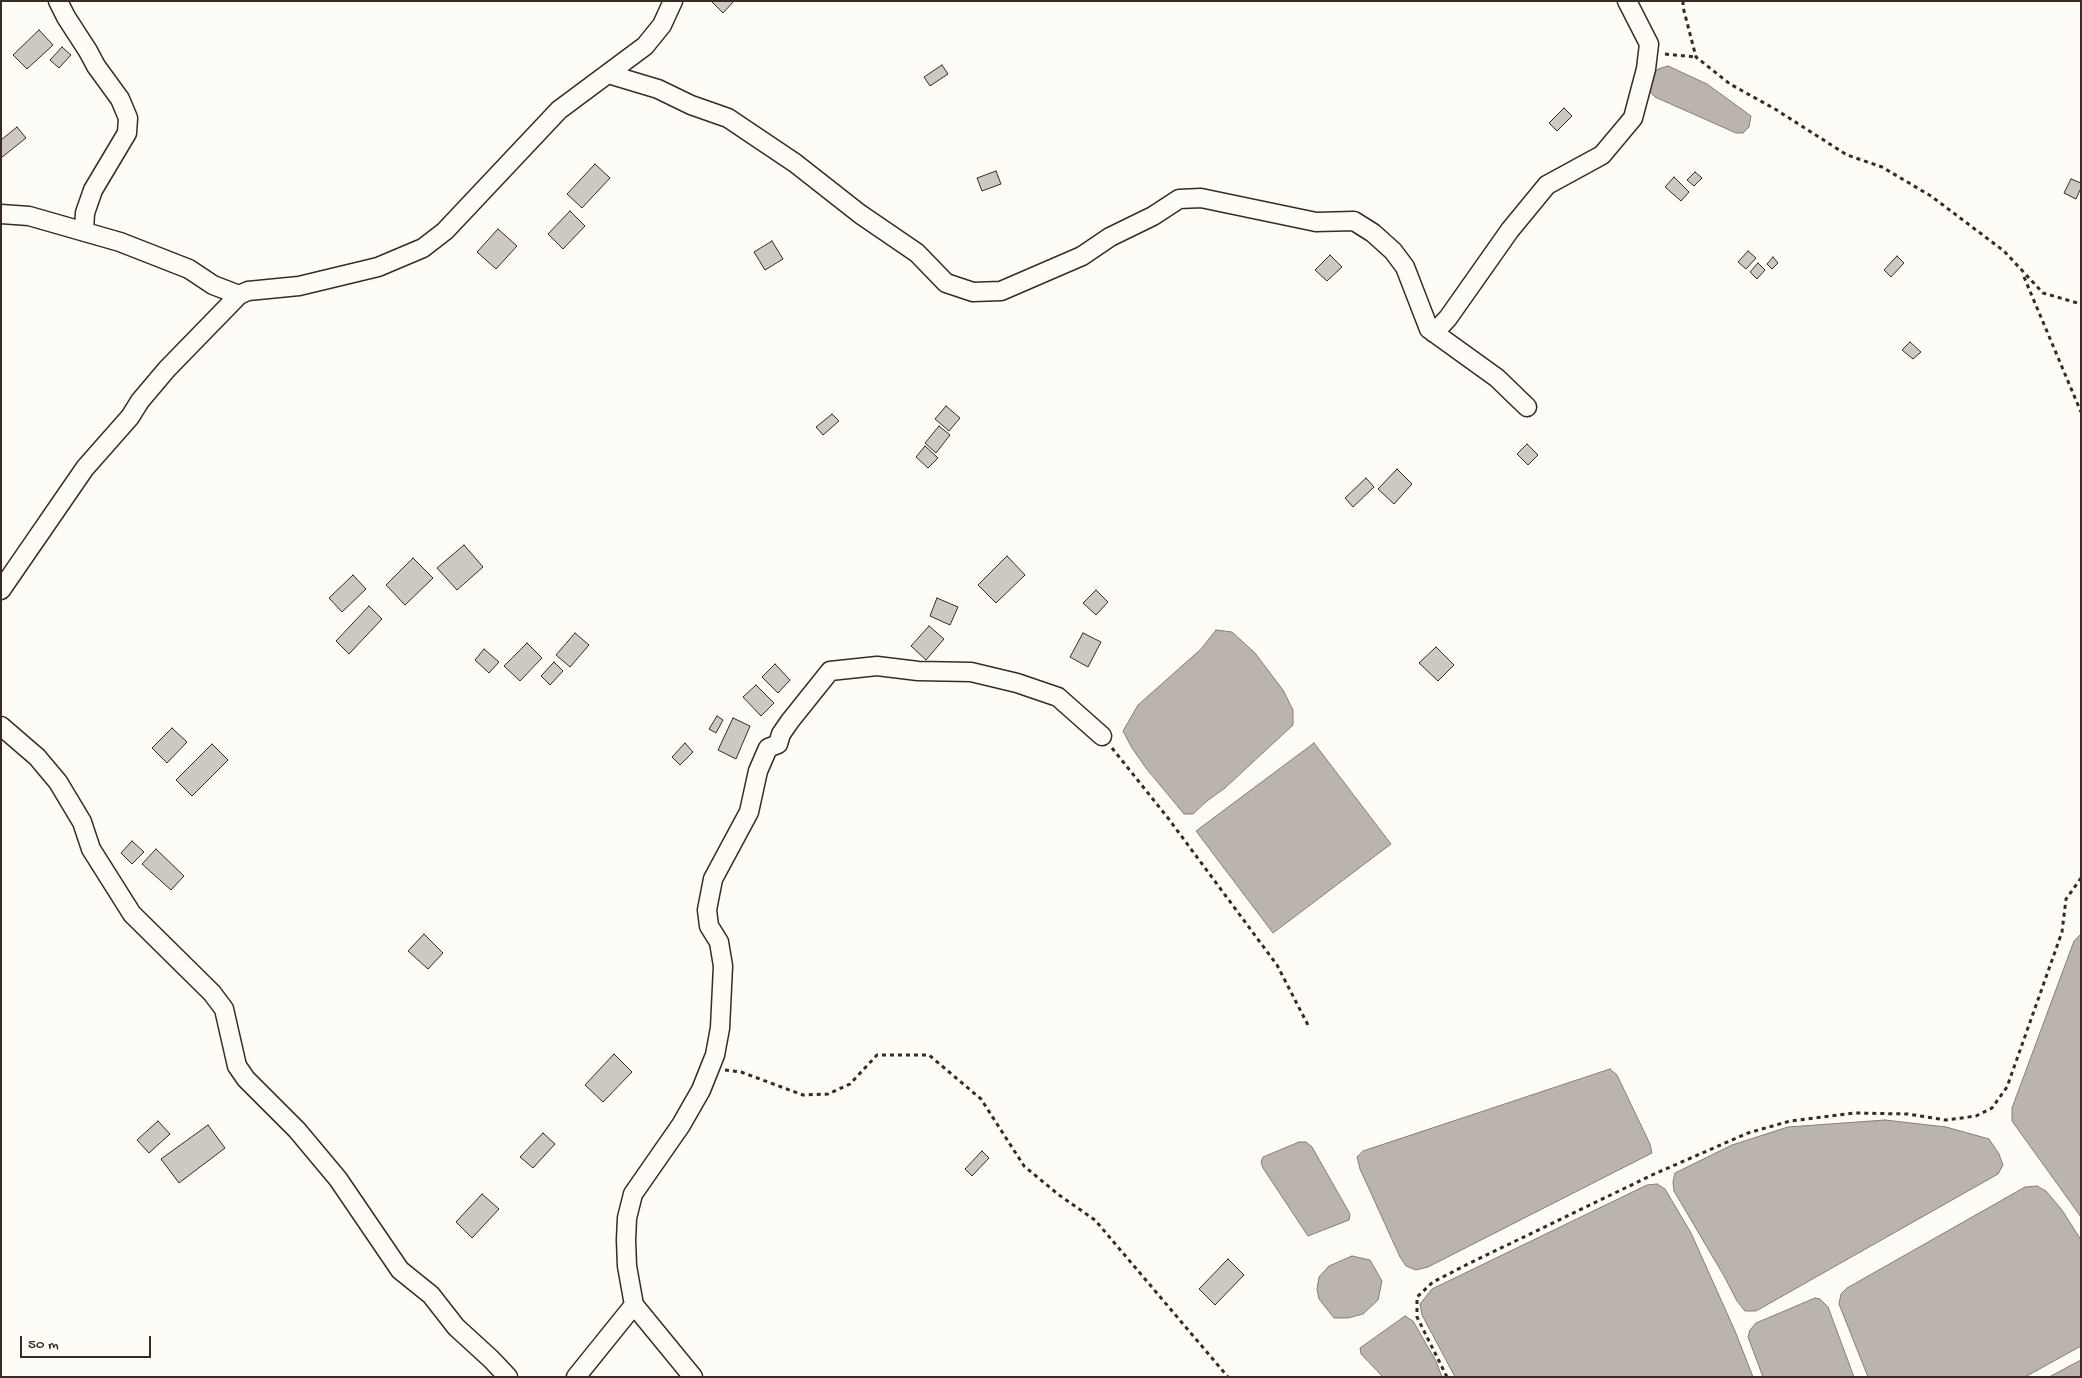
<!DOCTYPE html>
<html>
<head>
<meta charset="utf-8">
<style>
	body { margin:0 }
	#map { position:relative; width:2082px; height:1378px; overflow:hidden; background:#fdfcf7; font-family:"Gochi Hand",sans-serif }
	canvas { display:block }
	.frame { position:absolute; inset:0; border:2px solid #3b2a1e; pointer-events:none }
	.scale { position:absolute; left:20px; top:1336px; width:131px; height:22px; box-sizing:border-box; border:2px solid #3b2a1e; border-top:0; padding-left:6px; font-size:15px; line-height:18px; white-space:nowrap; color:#3b2a1e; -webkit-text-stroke:4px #fdfcf7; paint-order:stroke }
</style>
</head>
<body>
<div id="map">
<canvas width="2082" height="1378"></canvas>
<div class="frame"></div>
<div class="scale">50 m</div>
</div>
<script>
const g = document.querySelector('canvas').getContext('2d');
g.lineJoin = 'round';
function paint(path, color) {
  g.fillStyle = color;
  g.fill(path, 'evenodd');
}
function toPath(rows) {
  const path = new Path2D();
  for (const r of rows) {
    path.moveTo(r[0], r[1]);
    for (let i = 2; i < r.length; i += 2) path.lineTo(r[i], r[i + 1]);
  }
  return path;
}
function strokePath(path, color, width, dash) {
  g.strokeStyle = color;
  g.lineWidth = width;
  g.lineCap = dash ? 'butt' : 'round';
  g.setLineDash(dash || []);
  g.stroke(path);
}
const water = toPath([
	[1668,66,1707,84,1751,116,1749,127,1743,133,1736,133,1655,97,1648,90,1649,79,1658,69,1668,66],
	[1216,630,1232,632,1255,653,1283,690,1293,710,1293,725,1225,788,1207,801,1193,814,1184,814,1146,768,1132,748,1123,731,1138,705,1201,649,1216,630],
	[1314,743,1391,844,1273,933,1196,831,1314,743],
	[2081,934,2081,1217,2012,1121,2012,1108,2074,941,2081,934],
	[1610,1069,1617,1075,1650,1144,1652,1153,1428,1267,1416,1270,1406,1266,1400,1257,1360,1169,1357,1157,1363,1151,1610,1069],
	[1885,1120,1946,1127,1989,1139,1999,1154,2003,1165,1998,1174,1756,1311,1745,1311,1737,1301,1724,1276,1674,1191,1673,1182,1675,1173,1732,1145,1788,1127,1885,1120],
	[1299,1142,1306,1142,1312,1147,1350,1214,1349,1220,1308,1236,1263,1168,1261,1162,1263,1157,1299,1142],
	[1657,1184,1665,1189,1691,1233,1735,1331,1753,1377,1455,1377,1422,1315,1420,1304,1432,1289,1647,1185,1657,1184],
	[2037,1186,2046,1191,2062,1210,2081,1240,2081,1346,2025,1377,1868,1377,1839,1304,1841,1294,1847,1288,2025,1187,2037,1186],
	[1352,1256,1370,1260,1382,1281,1378,1300,1363,1314,1348,1318,1334,1318,1319,1299,1317,1289,1319,1277,1329,1266,1352,1256],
	[1815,1298,1820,1299,1828,1307,1854,1377,1763,1377,1748,1337,1750,1330,1756,1323,1815,1298],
	[1405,1316,1413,1321,1436,1361,1442,1377,1383,1377,1361,1354,1360,1348,1405,1316],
	[2081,1360,2081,1377,2049,1377,2081,1360]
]);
paint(water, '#bbb4ad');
strokePath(water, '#887d74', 1);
const building = toPath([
	[713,1,734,1,723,13,712,2,713,1],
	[39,30,53,45,27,69,13,55,39,30],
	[62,47,71,55,59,68,50,60,62,47],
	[942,65,948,74,930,86,924,77,942,65],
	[1564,108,1572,116,1557,131,1549,123,1564,108],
	[17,127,26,138,1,158,1,140,17,127],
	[595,164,610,178,582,208,567,194,595,164],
	[996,171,1001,184,982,191,977,178,996,171],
	[1695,172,1702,178,1694,186,1687,180,1695,172],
	[1674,177,1689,192,1681,201,1665,187,1674,177],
	[2071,179,2081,183,2081,188,2076,199,2064,193,2071,179],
	[570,211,585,226,563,249,548,234,570,211],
	[498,229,517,246,496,269,477,252,498,229],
	[772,241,783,259,765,270,754,252,772,241],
	[1748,251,1756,258,1746,269,1738,262,1748,251],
	[1330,255,1342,267,1327,281,1315,270,1330,255],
	[1897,256,1904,263,1891,277,1884,270,1897,256],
	[1773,257,1778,263,1772,269,1767,264,1773,257],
	[1758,263,1765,270,1757,279,1750,272,1758,263],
	[1910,342,1921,352,1913,359,1902,350,1910,342],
	[946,406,960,418,949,431,935,419,946,406],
	[832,414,839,421,823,435,816,427,832,414],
	[939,426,950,435,936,453,925,443,939,426],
	[1527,444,1538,455,1528,465,1517,454,1527,444],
	[925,446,938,458,928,468,916,457,925,446],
	[1397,469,1412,484,1394,504,1378,489,1397,469],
	[1366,478,1374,487,1353,507,1345,498,1366,478],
	[464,545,483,567,457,590,437,568,464,545],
	[1007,556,1025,575,996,603,978,585,1007,556],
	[413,558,433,578,405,605,386,585,413,558],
	[353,575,366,589,342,612,329,598,353,575],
	[1096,590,1108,602,1096,615,1083,603,1096,590],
	[937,598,958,607,950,625,930,616,937,598],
	[369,606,382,619,349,654,336,641,369,606],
	[929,626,944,639,926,660,911,646,929,626],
	[575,633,589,645,570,667,556,655,575,633],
	[1083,633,1101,642,1088,667,1070,657,1083,633],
	[527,643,542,658,520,681,504,666,527,643],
	[1436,647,1454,665,1438,681,1419,663,1436,647],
	[484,649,499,662,489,673,475,660,484,649],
	[554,662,563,671,550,685,541,676,554,662],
	[775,664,790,680,778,693,762,677,775,664],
	[756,685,774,703,761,716,743,697,756,685],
	[717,716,723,720,716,733,709,729,717,716],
	[733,718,750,726,736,759,718,750,733,718],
	[172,728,187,742,167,763,152,748,172,728],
	[685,743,693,752,680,765,672,757,685,743],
	[212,744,228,760,192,796,176,780,212,744],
	[132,841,144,852,132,864,121,853,132,841],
	[156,849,184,876,171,890,142,864,156,849],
	[424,934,443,953,428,969,408,951,424,934],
	[614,1054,632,1072,603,1102,585,1085,614,1054],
	[158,1121,170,1134,149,1153,137,1140,158,1121],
	[208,1125,225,1148,179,1183,161,1159,208,1125],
	[543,1133,555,1144,533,1168,520,1157,543,1133],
	[982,1151,989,1158,972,1176,965,1169,982,1151],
	[482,1194,499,1209,472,1238,456,1222,482,1194],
	[1228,1259,1244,1275,1215,1305,1199,1289,1228,1259]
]);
paint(building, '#cdc8c2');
strokePath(building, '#3b2a1e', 1);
const street = toPath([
	[58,1,66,17,88,51,96,66,120,99,128,118,127,133,93,190,85,213,84,231],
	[608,74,658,89,691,105,728,118,795,163,860,214,917,253,946,283,973,292,1001,291,1082,256,1110,237,1153,216,1179,199,1201,198,1316,222,1354,221,1373,233,1393,251,1405,267,1429,329,1497,378,1527,407],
	[1,214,29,216,120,242,189,269,213,285,239,295,248,291,299,286,378,267,423,248,445,231,559,110,645,46,662,25,673,1],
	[1434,333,1448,318,1510,230,1547,185,1602,155,1633,118,1646,69,1649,44,1627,1],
	[1,590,85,468,130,417,140,401,167,369,239,295],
	[1,726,37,757,58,782,82,822,91,849,132,914,212,993,224,1009,237,1066,246,1079,297,1130,338,1179,400,1270,431,1295,456,1327,491,1359,508,1377],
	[634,1305,693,1377],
	[576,1377,634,1305,627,1266,626,1240,627,1218,633,1194,681,1125,701,1090,715,1055,720,1028,723,966,719,942,709,926,707,910,713,879,749,812,758,771,768,748,778,744,781,734,790,721,830,671,877,666,918,671,971,672,1017,683,1058,697,1102,736]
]);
strokePath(street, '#3b2a1e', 21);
strokePath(toPath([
	[1683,1,1683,7,1696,57,1730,84,1775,109,1847,155,1882,167,1931,196,2004,251,2043,293,2081,304],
	[1665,54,1696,57],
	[2024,277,2081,412],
	[1112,748,1168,818,1277,965,1309,1027],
	[725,1070,741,1072,803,1095,828,1094,850,1084,877,1055,929,1055,981,1099,1024,1166,1059,1195,1095,1220,1228,1377],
	[1447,1377,1417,1317,1417,1297,1433,1282,1470,1263,1652,1175,1748,1133,1790,1121,1854,1113,1908,1114,1946,1120,1976,1116,1992,1108,2007,1087,2062,932,2066,899,2081,878]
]), '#3b2a1e', 3, [4, 4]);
strokePath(street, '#fdfcf7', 18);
</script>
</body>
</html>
